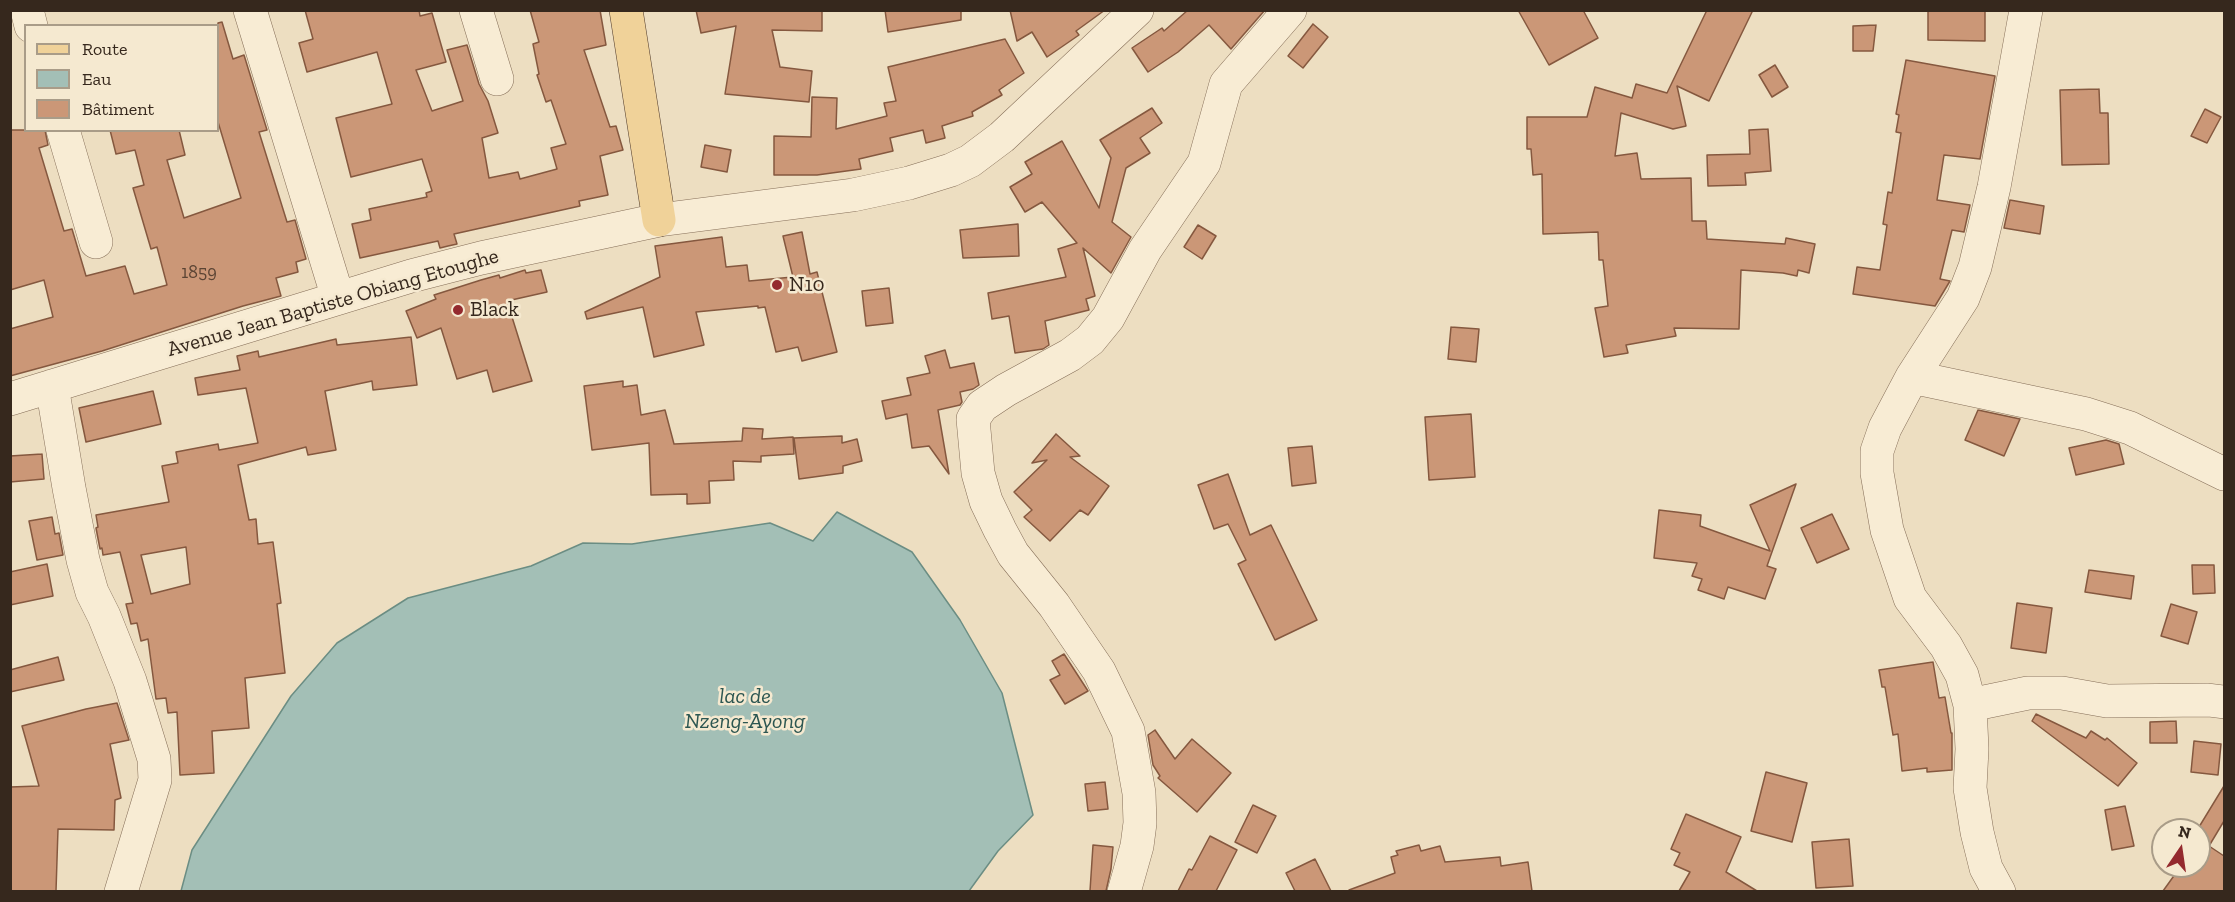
<!DOCTYPE html>
<html>
<head>
<meta charset="utf-8">
<style>
	body { margin:0 }
	#map { position:relative; width:2235px; height:902px; overflow:hidden; background:#eddec1; font-family:"Zilla Slab",serif }
	canvas { display:block }
	.frame { position:absolute; inset:0; border:12px solid #36281d; pointer-events:none }
	.legend { position:absolute; left:24px; top:24px; width:195px; height:108px; box-sizing:border-box; background:#f5e9d0; border:2px solid #a99c88; margin:0; padding:8px 10px; list-style:none; font-size:18px; color:#36281d }
	.legend li { display:flex; align-items:center; gap:12px; height:30px }
	.legend b { width:30px; border:2px solid #a99c88 }
	.north { position:absolute; left:2151px; top:818px; width:60px; height:60px; box-sizing:border-box; background:#f5e9d0; border:2px solid #a99c88; border-radius:50%; rotate:13deg; font-size:16px; font-weight:700; line-height:24px; text-align:center; color:#36281d }
	.north::after { content:''; display:block; margin:auto; width:21px; height:27px; background:#942a2e; clip-path:polygon(50% 0,100% 100%,50% 72%,0 100%) }
</style>
</head>
<body>
<div id="map">
<canvas width="2235" height="902"></canvas>
<div class="frame"></div>
<ul class="legend">
<li><b style="height:8px;background:#f0d299"></b>Route</li>
<li><b style="height:16px;background:#a3bfb6"></b>Eau</li>
<li><b style="height:16px;background:#cb9777"></b>Bâtiment</li>
</ul>
<div class="north">N</div>
</div>
<script>
const g = document.querySelector('canvas').getContext('2d');
g.lineJoin = 'round';
function paint(path, color) {
  g.fillStyle = color;
  g.fill(path, 'evenodd');
}
function toPath(rows) {
  const path = new Path2D();
  for (const r of rows) {
    path.moveTo(r[0], r[1]);
    for (let i = 2; i < r.length; i += 2) path.lineTo(r[i], r[i + 1]);
  }
  return path;
}
function strokePath(path, color, width, dash) {
  g.strokeStyle = color;
  g.lineWidth = width;
  g.lineCap = dash ? 'butt' : 'round';
  g.setLineDash(dash || []);
  g.stroke(path);
}
function write(font, color, halo, rows, align = 'center') {
  g.font = font + ' "Zilla Slab",serif';
  g.lineWidth = 5;
  g.setLineDash([]);
  g.textBaseline = 'middle';
  g.strokeStyle = halo;
  g.fillStyle = color;
  for (const [text, x, y, turn = 0] of rows) {
    g.save();
    g.translate(x, y);
    g.rotate((+turn || 0) * Math.PI / 180);
    g.textAlign = isNaN(turn) ? turn : align;
    if (halo) g.strokeText(text, 0, 0);
    g.fillText(text, 0, 0);
    g.restore();
  }
}
const water = toPath([
	[837,512,912,552,960,620,1002,693,1033,815,998,851,969,891,181,891,192,850,291,696,337,643,408,598,531,566,583,543,632,544,770,523,813,541,837,512]
]);
paint(water, '#a3bfb6');
strokePath(water, '#6b8d83', 1.5);
const building = toPath([
	[305,10,419,10,420,16,432,13,446,62,416,70,432,111,463,101,447,50,467,45,479,84,488,101,498,133,482,138,489,178,518,172,520,179,557,169,551,148,566,144,551,100,546,102,537,75,539,74,533,44,539,42,530,10,600,10,606,45,584,50,610,127,616,126,623,150,600,156,608,195,579,201,580,206,454,234,457,244,448,246,440,248,438,241,360,258,352,224,371,220,369,209,427,197,426,193,432,191,422,159,351,177,336,118,392,104,377,52,307,72,299,43,313,39,305,10],
	[696,10,822,10,822,31,772,30,780,67,812,71,809,102,725,94,736,26,701,33,696,10],
	[885,10,961,10,961,20,888,32,885,10],
	[1010,10,1105,10,1076,31,1079,35,1047,57,1032,32,1017,41,1010,10],
	[1188,10,1265,10,1231,49,1209,25,1178,52,1148,72,1132,48,1162,28,1164,31,1188,10],
	[1518,10,1583,10,1598,38,1549,65,1518,10],
	[1707,10,1753,10,1709,101,1677,86,1686,126,1673,129,1621,113,1615,156,1637,153,1641,179,1691,178,1692,221,1706,221,1707,239,1785,244,1786,238,1815,244,1809,273,1798,270,1797,276,1783,273,1741,270,1739,329,1674,328,1676,336,1626,345,1628,353,1604,357,1595,308,1608,306,1603,260,1599,260,1598,232,1543,234,1542,174,1533,175,1531,149,1527,149,1527,117,1587,117,1595,87,1632,98,1636,84,1667,93,1707,10],
	[1928,10,1985,10,1985,41,1928,40,1928,10],
	[222,22,233,59,244,55,267,130,259,132,287,222,295,220,306,259,296,262,298,272,276,278,281,296,243,306,102,351,10,376,10,329,53,317,44,280,10,290,10,130,45,130,48,145,39,148,64,231,72,229,86,276,125,266,134,294,167,285,157,247,151,249,133,188,144,185,135,150,116,154,110,130,179,130,185,155,167,160,184,218,241,198,218,122,218,23,222,22],
	[1313,24,1328,37,1303,68,1288,56,1313,24],
	[1876,25,1873,51,1853,51,1853,26,1876,25],
	[1005,39,1024,73,999,90,1002,95,972,112,973,116,942,126,945,138,926,143,923,130,890,138,893,151,859,159,861,169,817,175,774,175,774,136,811,137,812,97,837,98,836,129,887,116,884,103,896,101,888,67,1005,39],
	[1906,60,1995,76,1980,159,1944,155,1937,200,1970,205,1964,232,1952,230,1940,279,1950,281,1935,306,1853,294,1857,267,1880,270,1887,225,1883,224,1888,192,1892,193,1901,133,1896,132,1899,115,1896,114,1906,60],
	[1775,65,1788,87,1772,97,1759,75,1775,65],
	[2099,89,2100,113,2108,113,2109,164,2062,165,2060,90,2099,89],
	[1152,108,1162,123,1140,138,1150,153,1126,168,1112,222,1131,237,1111,273,1083,248,1095,296,1086,299,1089,310,1045,321,1049,345,1043,349,1015,353,1009,316,992,319,988,293,1066,277,1058,249,1077,243,1042,202,1025,212,1010,187,1032,174,1025,162,1062,141,1099,208,1111,158,1100,140,1152,108],
	[2205,109,2221,117,2207,143,2191,136,2205,109],
	[1768,129,1771,171,1745,173,1746,185,1708,186,1707,155,1750,154,1749,130,1768,129],
	[705,145,731,150,727,172,701,167,705,145],
	[2010,200,2044,206,2040,234,2004,228,2010,200],
	[1018,224,1019,256,963,258,960,230,1018,224],
	[1198,225,1216,236,1202,259,1184,247,1198,225],
	[802,232,810,274,817,272,837,352,802,361,798,347,776,352,765,307,758,308,758,306,696,312,704,345,654,357,643,307,587,319,585,312,660,277,655,246,722,237,726,267,747,265,749,281,793,277,783,236,802,232],
	[525,270,526,273,541,270,547,292,507,301,532,381,493,392,487,370,457,379,441,328,417,338,406,311,436,299,434,295,481,280,499,275,500,278,525,270],
	[889,288,893,323,866,326,862,291,889,288],
	[1451,327,1479,329,1476,362,1448,359,1451,327],
	[411,337,417,385,373,390,372,381,325,391,336,450,308,455,306,447,238,465,249,520,256,519,258,544,273,542,281,603,277,604,285,673,245,678,249,728,212,731,214,773,180,775,177,712,168,713,166,698,156,699,148,639,141,641,137,623,131,624,126,604,133,603,120,552,103,555,102,548,100,549,96,528,98,527,96,515,169,502,162,466,178,463,176,452,218,444,219,450,258,443,246,388,198,395,195,378,240,370,237,356,258,351,259,357,336,339,337,345,411,337],
	[186,547,190,584,151,594,141,555,186,547],
	[945,350,950,368,974,363,979,385,973,389,960,392,962,402,960,405,938,410,949,474,929,446,912,448,907,414,886,419,882,401,911,395,907,378,930,373,925,356,945,350],
	[623,381,623,387,637,385,641,415,665,410,674,444,742,441,743,428,763,429,762,439,793,437,794,454,761,456,761,462,733,461,734,480,709,481,710,503,687,504,687,494,651,495,649,443,592,450,584,386,623,381],
	[153,391,161,424,86,442,79,408,153,391],
	[1978,410,2020,419,2004,456,1965,440,1978,410],
	[1471,414,1475,477,1429,480,1425,417,1471,414],
	[1056,434,1080,456,1070,457,1109,486,1088,515,1080,510,1050,541,1024,517,1032,510,1014,492,1047,460,1032,463,1056,434],
	[842,436,842,443,857,439,862,461,843,466,843,473,799,479,794,438,842,436],
	[2106,440,2119,444,2124,464,2076,475,2069,448,2106,440],
	[1312,446,1316,483,1292,486,1288,448,1312,446],
	[42,454,44,479,10,482,10,456,42,454],
	[1228,474,1250,535,1271,525,1317,620,1275,640,1238,564,1246,560,1228,524,1214,529,1198,485,1228,474],
	[1796,484,1767,566,1776,569,1765,599,1728,587,1724,599,1698,590,1702,579,1692,576,1697,563,1654,558,1659,510,1701,515,1700,526,1770,551,1750,505,1796,484],
	[1832,514,1849,549,1817,563,1801,528,1832,514],
	[52,517,55,534,59,533,63,555,37,560,29,521,52,517],
	[47,564,53,596,10,605,10,572,47,564],
	[2192,565,2214,565,2215,593,2193,594,2192,565],
	[2089,570,2134,576,2131,599,2085,592,2089,570],
	[2017,603,2052,608,2046,653,2011,648,2017,603],
	[2171,604,2197,612,2188,644,2161,636,2171,604],
	[1064,654,1088,691,1065,704,1050,680,1060,675,1052,661,1064,654],
	[58,657,64,680,10,692,10,670,58,657],
	[1933,662,1939,698,1945,697,1951,733,1952,733,1952,770,1927,772,1927,768,1902,771,1898,734,1893,735,1885,687,1882,687,1879,670,1933,662],
	[117,703,129,740,110,744,121,798,115,800,114,830,58,829,56,891,10,891,10,787,39,786,22,726,86,709,117,703],
	[2036,714,2086,738,2091,731,2105,740,2107,738,2137,763,2118,786,2032,721,2036,714],
	[2176,721,2177,743,2150,743,2150,722,2176,721],
	[1155,730,1175,759,1192,739,1231,773,1197,812,1158,778,1160,776,1153,765,1148,735,1155,730],
	[2194,741,2221,744,2218,775,2191,772,2194,741],
	[1766,772,1807,783,1792,842,1751,831,1766,772],
	[1105,782,1108,809,1088,811,1085,784,1105,782],
	[2224,786,2224,821,2209,846,2224,856,2224,891,2163,891,2181,866,2199,866,2199,827,2224,786],
	[1253,805,1276,816,1257,853,1235,842,1253,805],
	[2125,806,2134,846,2112,850,2105,810,2125,806],
	[1686,814,1741,837,1726,872,1757,891,1679,891,1690,872,1674,865,1680,853,1671,849,1686,814],
	[1210,836,1237,850,1216,891,1178,891,1189,869,1192,870,1210,836],
	[1849,839,1853,886,1816,888,1812,842,1849,839],
	[1093,845,1113,847,1111,869,1106,891,1090,891,1093,845],
	[1419,845,1421,851,1440,846,1445,862,1500,857,1501,866,1528,862,1532,891,1350,891,1349,890,1395,873,1391,857,1398,855,1396,851,1419,845],
	[1315,859,1331,891,1295,891,1286,873,1315,859]
]);
paint(building, '#cb9777');
strokePath(building, '#85583f', 1.5);
const minor = toPath([
	[27,10,31,26],
	[250,10,338,298],
	[476,10,497,79],
	[63,130,96,242],
	[1912,377,2086,414,2130,428,2224,474],
	[52,386,69,488,83,560,92,592,104,616,130,681,154,759,155,780,121,892],
	[10,399,411,276,481,258,659,220,853,195,909,183,951,170,970,161,1002,137,1137,10],
	[1970,705,2028,693,2062,693,2107,701,2208,700,2224,702],
	[1124,892,1137,846,1140,823,1139,793,1128,731,1099,671,1054,605,1013,554,1000,530,986,501,978,473,973,419,982,406,1006,390,1070,355,1090,340,1108,318,1145,250,1204,163,1226,84,1290,10],
	[1999,892,1986,868,1977,832,1970,788,1972,749,1970,705,1962,675,1946,646,1910,598,1887,530,1877,473,1877,451,1885,428,1912,377,1963,298,1975,267,1994,187,2026,10]
]);
const major = toPath([
	[626,10,659,220]
]);
strokePath(minor, '#866f59', 34);
strokePath(major, '#543e2d', 34);
strokePath(minor, '#f8ecd4', 33);
strokePath(major, '#f0d299', 33);
for (const [x, y, r, color] of [
	[777,285,6,"#942a2e"],
	[458,310,6,"#942a2e"]
]) {
  const dot = new Path2D();
  dot.arc(x, y, r, 0, 2 * Math.PI);
  g.fillStyle = color;
  g.fill(dot);
  strokePath(dot, '#f5e9d0', 2);
}
write('18px', '#5b4434', null, [
	["1859",199,273]
]);
write('21px', '#36281d', '#f5e9d0', [
	["N10",789,285],
	["Black",470,310]
], 'left');
write('21px', '#36281d', '#f5e9d0', [
	["Avenue Jean Baptiste Obiang Etoughe",333,303,-16]
]);
write('italic 22px', '#2c5651', '#f5e9d0', [
	["lac de",745,697],
	["Nzeng-Ayong",745,722]
]);
</script>
</body>
</html>
